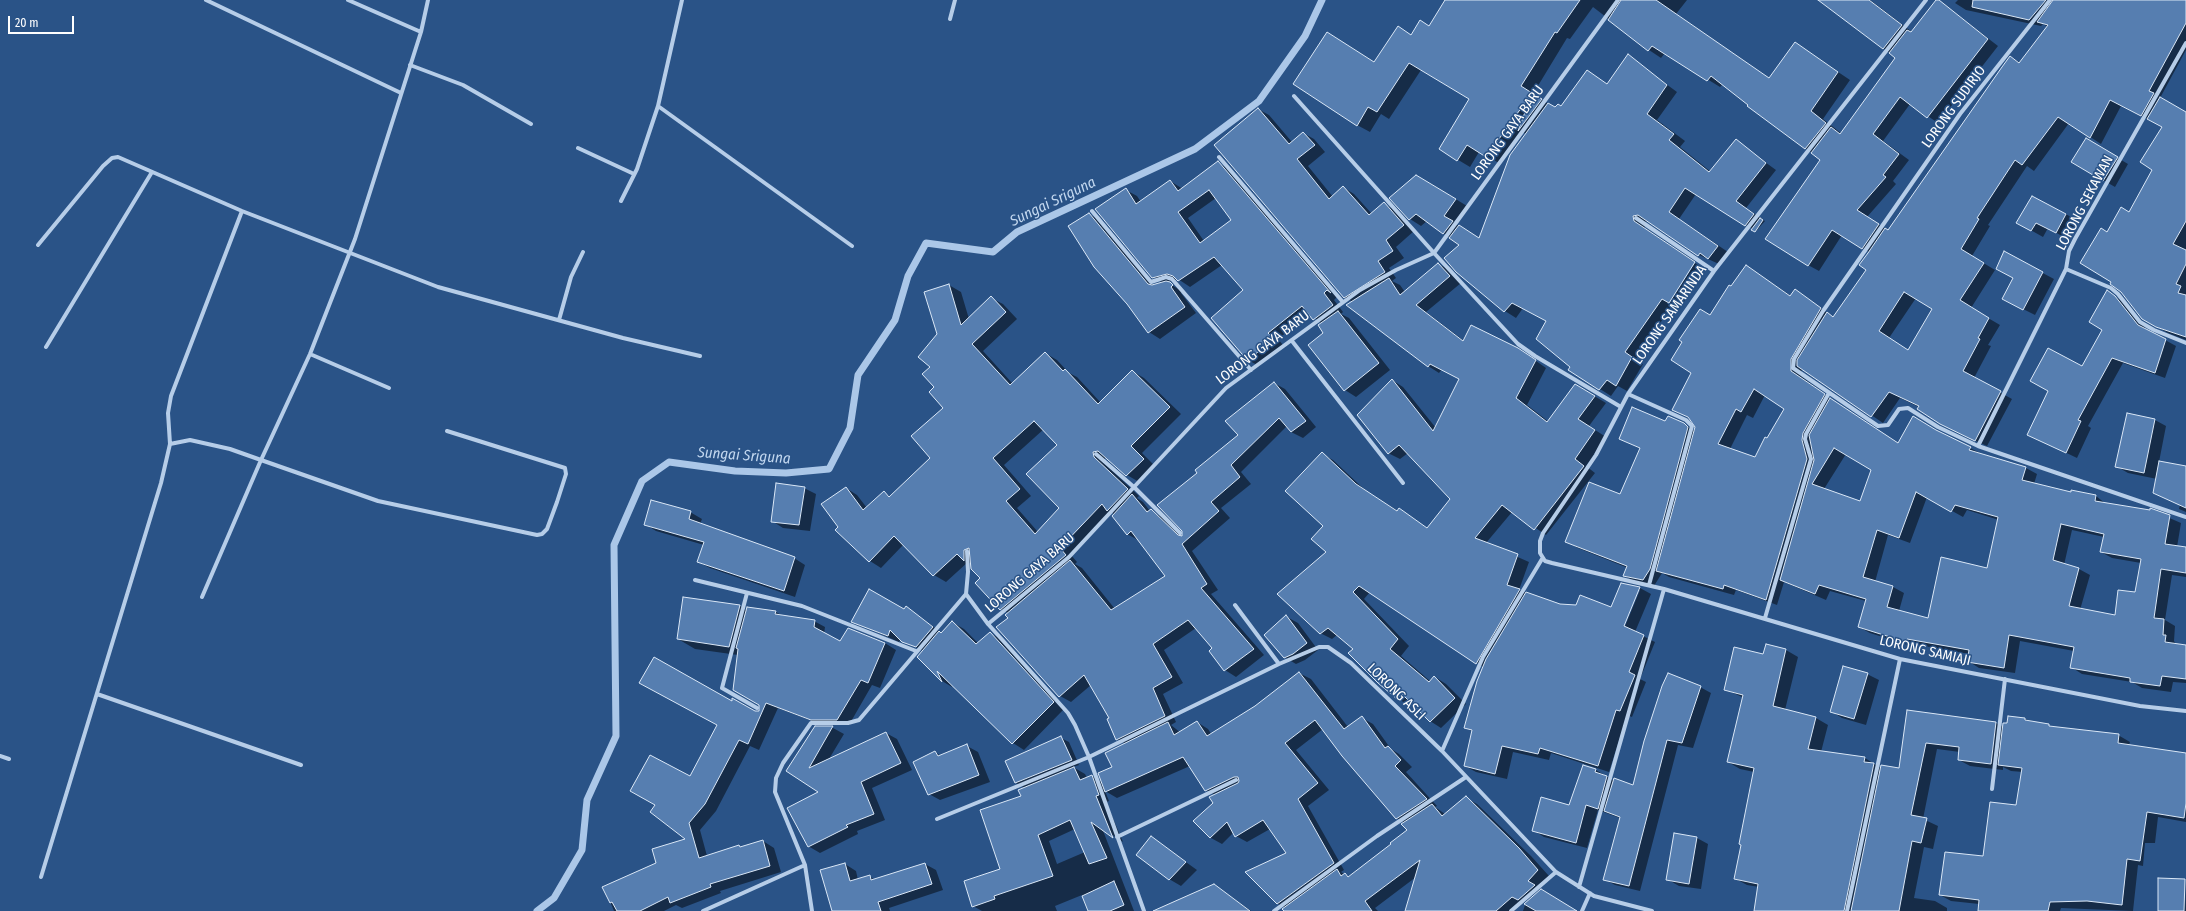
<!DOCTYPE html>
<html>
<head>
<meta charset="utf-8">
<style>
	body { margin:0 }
	#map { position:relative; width:2186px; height:911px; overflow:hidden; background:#2a5387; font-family:"Fira Sans Condensed",sans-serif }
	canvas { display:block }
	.scale { position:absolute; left:8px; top:16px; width:66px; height:18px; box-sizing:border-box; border:2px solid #fff; border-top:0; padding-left:5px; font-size:12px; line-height:14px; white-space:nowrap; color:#fff; -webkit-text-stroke:3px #2a5387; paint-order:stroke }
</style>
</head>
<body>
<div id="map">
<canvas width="2186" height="911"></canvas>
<div class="scale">20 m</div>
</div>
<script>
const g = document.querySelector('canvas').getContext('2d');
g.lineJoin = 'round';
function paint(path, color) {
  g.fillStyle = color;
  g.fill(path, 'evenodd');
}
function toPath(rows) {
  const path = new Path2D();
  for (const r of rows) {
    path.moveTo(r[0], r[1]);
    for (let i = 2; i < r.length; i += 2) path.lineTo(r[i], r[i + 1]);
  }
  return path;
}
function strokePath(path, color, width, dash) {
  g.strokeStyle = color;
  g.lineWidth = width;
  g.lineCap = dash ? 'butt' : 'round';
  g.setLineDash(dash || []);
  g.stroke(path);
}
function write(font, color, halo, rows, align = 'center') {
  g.font = font + ' "Fira Sans Condensed",sans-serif';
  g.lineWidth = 3;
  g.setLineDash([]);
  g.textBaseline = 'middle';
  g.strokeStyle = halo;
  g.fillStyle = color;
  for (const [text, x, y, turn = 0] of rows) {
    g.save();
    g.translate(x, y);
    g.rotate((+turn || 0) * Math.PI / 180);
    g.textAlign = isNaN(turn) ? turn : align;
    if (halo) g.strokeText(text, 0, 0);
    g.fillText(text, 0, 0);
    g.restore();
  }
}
paint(toPath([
	[1447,0,1687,0,1676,14,1770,79,1795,43,1850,80,1823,119,1842,134,1896,58,1829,7,1835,0,1870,0,1912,32,1938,0,1998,46,1938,123,1910,104,1883,141,1909,160,1893,181,1896,184,1867,217,1889,231,2010,57,2021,63,2048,27,2043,24,2041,26,1966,10,1955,3,1958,0,2186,0,2186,50,2160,98,2186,113,2186,340,2168,333,2143,319,2107,233,2130,213,2154,170,2163,127,2121,106,2101,144,2069,123,2034,171,2027,166,1988,225,1990,226,1972,256,1995,270,1971,308,2000,325,1988,345,1991,346,1974,378,2012,399,1987,446,1952,430,1919,407,1900,398,1883,423,1802,368,1801,376,1835,402,1899,444,1940,433,1982,454,2026,468,2037,474,2034,484,2072,493,2096,496,2106,504,2151,512,2151,510,2181,523,2177,547,2186,548,2186,577,2172,575,2165,620,2175,626,2174,641,2176,644,2186,646,2186,683,2173,682,2171,692,2142,688,2132,682,2082,674,2071,667,2074,651,2020,641,2015,673,1979,668,1968,661,1969,654,1918,645,1917,648,1870,633,1859,627,1866,601,1830,591,1826,600,1784,582,1777,605,1736,590,1734,595,1669,577,1662,573,1654,586,1636,582,1625,576,1628,568,1578,548,1566,541,1620,495,1641,449,1620,438,1666,422,1684,424,1695,431,1697,426,1691,419,1673,409,1693,373,1710,316,1746,266,1791,296,1795,290,1806,297,1834,318,1867,270,1869,252,1842,235,1819,271,1808,265,1821,160,1723,84,1720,87,1665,53,1661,58,1649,50,1593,7,1570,39,1567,38,1533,94,1555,108,1561,107,1587,71,1608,85,1628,56,1677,92,1657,120,1685,141,1680,147,1711,172,1736,141,1776,170,1746,208,1765,221,1756,231,1696,194,1679,219,1728,252,1719,264,1699,255,1648,221,1644,222,1645,228,1694,261,1667,304,1669,304,1695,263,1705,269,1680,308,1673,304,1636,359,1643,364,1627,391,1618,386,1611,396,1600,389,1569,370,1571,367,1547,321,1523,308,1516,318,1505,311,1460,245,1427,221,1421,226,1410,219,1391,198,1428,182,1467,206,1454,223,1480,239,1526,134,1522,132,1499,163,1479,152,1470,167,1440,149,1470,99,1421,70,1389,119,1381,114,1370,132,1357,125,1328,33,1374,62,1412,36,1430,27],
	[1916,298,1934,309,1909,351,1889,338],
	[1765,395,1785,408,1768,440,1755,458,1730,449,1747,415,1753,418],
	[1846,454,1873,470,1860,502,1824,489],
	[1927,497,1963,517,1967,510,1999,520,1988,569,1929,619,1899,611,1904,593,1893,587,1875,582,1888,535,1910,543],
	[2072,530,2104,537,2101,552,2112,558,2141,563,2136,593,2116,616,2080,610,2090,575,2079,569,2064,565],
	[1258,109,1269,115,1292,142,1303,133,1314,139,1325,152,1308,166,1333,197,1343,187,1354,194,1372,214,1384,204,1395,210,1414,231,1396,247,1404,258,1389,268,1396,278,1392,281,1400,285,1405,292,1438,264,1450,270,1461,283,1426,312,1464,341,1529,356,1546,368,1527,405,1549,422,1576,385,1606,403,1589,426,1606,437,1586,466,1595,473,1546,535,1512,512,1486,543,1529,562,1519,590,1560,605,1612,608,1640,588,1651,594,1635,632,1655,642,1640,679,1646,682,1632,717,1627,715,1609,772,1551,753,1549,760,1513,752,1507,779,1476,772,1465,766,1473,732,1465,727,1483,667,1370,592,1364,599,1409,646,1401,656,1430,681,1435,677,1446,684,1466,704,1441,728,1430,721,1412,702,1409,705,1398,699,1378,682,1354,649,1337,635,1332,639,1320,633,1328,552,1325,526,1322,454,1333,460,1367,492,1398,511,1399,509,1410,516,1428,529,1451,499,1408,453,1400,459,1388,453,1392,380,1403,387,1436,428,1460,379,1442,369,1439,373,1428,366,1353,302,1344,297],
	[1638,590,1640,590,1623,631,1621,631],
	[2086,139,2128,164,2115,187,2072,162],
	[1218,163,1229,169,1338,296,1334,300,1343,312,1341,314,1349,318,1390,370,1356,397,1345,390,1322,324,1310,314,1278,339,1283,345,1259,366,1248,360,1244,290,1222,265,1190,287,1178,279,1167,282,1183,292,1181,293,1196,313,1160,339,1149,332,1128,303,1089,214,1101,221,1154,286,1163,283,1153,277,1126,190,1137,196,1141,202,1170,181,1183,189],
	[1216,198,1233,220,1204,241,1188,218],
	[2066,214,2077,221,2067,239,2048,228,2043,237,2018,223],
	[2005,253,2054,279,2035,315,2015,305,2014,278],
	[949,285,961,292,969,319,991,298,1003,304,1017,319,983,351,1013,384,1045,353,1057,360,1069,373,1077,377,1101,403,1132,371,1144,378,1181,414,1142,453,1155,466,1139,482,1127,475,1108,458,1105,458,1105,464,1139,496,1137,498,1143,502,1150,511,1162,517,1183,537,1199,473,1240,435,1274,383,1285,389,1316,427,1303,438,1291,432,1287,426,1241,472,1251,484,1221,508,1230,518,1192,551,1218,590,1211,594,1264,655,1236,677,1225,670,1214,649,1196,628,1164,650,1183,683,1163,694,1176,722,1171,725,1181,733,1197,722,1208,729,1212,735,1256,707,1299,673,1311,679,1348,727,1362,718,1373,724,1391,749,1399,754,1412,767,1406,772,1437,806,1435,807,1445,814,1466,798,1477,804,1531,856,1549,876,1514,911,1406,911,1416,877,1375,908,1378,911,1285,911,1286,908,1278,904,1246,873,1287,853,1270,829,1247,842,1236,836,1234,832,1222,844,1211,838,1194,821,1214,803,1215,795,1206,790,1190,766,1117,798,1105,791,1109,801,1106,802,1123,842,1102,828,1134,911,1089,911,1082,895,1055,906,1057,911,982,911,973,906,1001,869,1025,788,1016,783,1006,762,1061,738,1069,742,1079,765,1073,767,1085,774,1087,778,1092,776,1103,783,1126,744,1117,739,1111,719,1091,685,1071,702,1060,696,1009,618,1008,613,1001,609,972,564,968,562,946,582,934,575,904,544,881,568,870,561,839,527,846,488,857,495,867,508,884,493,891,497,931,458,944,409,936,387,931,367],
	[1044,429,1058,445,1060,508,1038,532,1017,508,1031,496,1004,465],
	[1112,512,1127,534,1138,540,1167,577,1115,609,1082,568,1075,564,1077,562,1071,555],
	[1323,729,1397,818,1405,823,1408,830,1393,845,1350,877,1341,872,1344,870,1308,806,1329,790,1296,750],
	[1075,829,1085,852,1057,864,1049,841],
	[2107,291,2126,304,2147,330,2176,346,2165,378,2123,363,2088,426,2091,428,2077,458,2029,435,2082,367,2103,329],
	[2127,414,2155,420,2166,426,2159,462,2186,467,2186,512,2179,509,2180,505,2157,479,2128,473,2116,466],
	[804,488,816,494,810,531,783,528,772,521],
	[690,512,702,519,700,524,794,558,805,565,795,597,710,568,698,562,704,545,656,531,645,524],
	[684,598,740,606,747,611,748,608,776,612,783,616,814,621,825,627,824,634,841,643,885,643,896,650,880,688,872,685,849,725,823,725,778,708,759,750,750,746,716,811,700,830,707,856,739,846,742,847,763,841,774,848,781,872,720,891,721,893,682,908,676,905,664,911,614,911,604,887,657,863,687,839,656,805,690,777,733,703,757,713,761,710,738,655,695,649,678,639],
	[906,607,942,633,952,622,964,629,978,643,990,633,1002,640,1064,709,1024,750,1013,743,950,681,952,687,942,681,918,657,923,651,901,639,899,642,852,621,904,610],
	[1287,617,1298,623,1318,650,1305,660,1296,664,1284,657],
	[1767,645,1786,650,1798,657,1785,710,1816,718,1828,725,1821,752,1865,758,1882,769,1900,769,1907,711,1996,723,2004,727,2025,719,2053,728,2118,735,2130,742,2129,745,2186,754,2186,822,2158,817,2155,843,2145,843,2143,866,2138,865,2133,911,2061,908,2060,911,1998,911,1998,906,1951,901,1940,895,1984,857,2017,806,2023,772,2011,771,2003,767,2003,770,1970,766,1959,760,1960,752,1937,749,1923,819,1938,826,1933,849,1924,847,1914,898,1935,901,1947,908,1947,911,1755,911,1759,887,1747,885,1736,879,1754,772,1740,769,1728,762,1744,698,1725,689,1764,655],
	[1867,674,1879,680,1866,725,1842,718,1831,711],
	[1700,687,1711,693,1693,748,1678,745,1640,891,1615,885,1604,879,1620,818,1598,810,1587,848,1544,837,1533,830,1570,806,1584,766,1596,770,1614,781,1634,786],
	[815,728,833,728,844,734,829,759,886,733,897,739,912,770,872,788,885,820,857,831,858,834,820,853,808,846,820,792,787,771],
	[967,746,978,752,990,782,940,800,929,794,935,752,941,756],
	[1151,837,1197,870,1181,886,1169,879],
	[1697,838,1708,844,1701,889,1679,886,1667,879],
	[845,864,856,871,858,880,869,876,875,880,925,864,936,870,943,890,889,908,890,911,833,911],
	[2185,880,2186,911,2159,911],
	[1214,885,1251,911,1159,911],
	[1542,890,1576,911,1523,911,1525,905]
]), '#0007');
strokePath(toPath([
	[537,911,554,898,582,850,587,800,616,736,614,545,642,481,669,462,735,471,786,473,829,469,850,428,858,375,895,320,908,276,926,243,993,252,1017,232,1195,149,1259,101,1305,36,1322,0]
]), '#abc7e8', 7);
const building = toPath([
	[1445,0,1580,0,1557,33,1555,32,1521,86,1532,93,1486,157,1467,145,1457,161,1439,149,1469,99,1409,63,1377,112,1368,107,1357,126,1293,84,1327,32,1374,62,1398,26,1411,35,1420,20,1429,26,1445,0],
	[1621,0,1656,0,1769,78,1795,42,1838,72,1811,111,1826,123,1805,149,1747,106,1748,105,1711,76,1707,81,1652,46,1648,51,1608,20,1621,0],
	[1818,0,1869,0,1902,25,1883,49,1818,0],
	[1936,0,1939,0,1988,39,1927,118,1900,97,1873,134,1899,154,1883,175,1886,177,1857,210,1879,224,1862,249,1832,230,1808,266,1765,239,1820,160,1811,153,1831,127,1840,134,1895,58,1889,53,1907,30,1911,32,1936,0],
	[1973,0,2046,0,2029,20,1972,7,1973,0],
	[2053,0,2186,0,2186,23,2149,91,2154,93,2141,116,2110,100,2090,138,2058,117,2022,165,2015,160,1977,218,1979,219,1961,249,1984,263,1960,300,1989,318,1978,338,1980,339,1963,371,2001,391,1975,441,1940,424,1917,409,1919,406,1889,392,1871,417,1797,366,1797,360,1827,312,1833,317,1866,270,1859,265,1868,253,1885,228,1888,230,2002,67,2010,56,2019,63,2048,25,2037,22,2053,0],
	[1904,292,1932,309,1908,350,1879,331,1904,292],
	[1628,54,1667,85,1647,114,1674,134,1669,140,1709,172,1736,139,1766,163,1736,201,1754,214,1745,226,1685,188,1669,212,1718,246,1708,259,1700,253,1698,256,1638,215,1633,216,1634,221,1695,262,1669,303,1662,299,1625,352,1632,357,1616,386,1607,380,1599,390,1568,370,1570,367,1536,339,1546,321,1512,303,1504,312,1456,272,1444,258,1459,245,1449,238,1459,225,1479,238,1510,155,1548,103,1555,107,1558,104,1561,106,1587,70,1607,84,1628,54],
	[1532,93,1542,99,1518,131,1532,93],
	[2160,97,2186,112,2186,221,2173,244,2186,250,2186,264,2176,284,2181,286,2178,293,2186,295,2186,337,2156,327,2142,319,2121,292,2110,284,2111,282,2080,263,2101,228,2107,232,2121,207,2129,212,2152,170,2140,162,2162,127,2147,119,2160,97],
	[1258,108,1289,144,1303,132,1315,145,1297,159,1329,199,1343,186,1369,215,1384,202,1404,225,1386,240,1393,251,1378,261,1385,272,1344,298,1214,145,1258,108],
	[2086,138,2118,157,2103,181,2071,162,2086,138],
	[1218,161,1331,293,1327,290,1324,293,1333,305,1313,320,1302,306,1268,333,1273,338,1248,361,1211,318,1243,290,1214,257,1178,281,1173,276,1167,274,1152,278,1095,209,1126,188,1136,204,1170,180,1178,191,1218,161],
	[1209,190,1231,220,1200,243,1178,212,1209,190],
	[1416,175,1456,199,1444,216,1453,221,1443,234,1416,214,1409,220,1389,198,1416,175],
	[2032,196,2066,214,2056,233,2036,223,2031,231,2016,223,2032,196],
	[1089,213,1148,284,1152,285,1166,281,1170,282,1173,285,1171,287,1185,307,1148,333,1127,304,1094,267,1068,226,1089,213],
	[1760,218,1763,220,1755,232,1751,230,1760,218],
	[2004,251,2043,272,2023,310,2002,299,2013,278,1996,269,2004,251],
	[1438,263,1450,276,1416,305,1463,341,1471,325,1518,348,1536,360,1516,398,1547,422,1575,384,1595,396,1578,419,1595,430,1575,459,1584,466,1534,530,1502,505,1475,538,1518,554,1507,585,1520,589,1476,664,1359,586,1353,592,1398,639,1390,649,1429,682,1434,676,1455,698,1430,722,1402,694,1397,699,1378,683,1348,653,1353,649,1328,628,1320,634,1277,594,1326,552,1311,539,1323,526,1285,491,1322,452,1356,484,1397,511,1399,508,1427,528,1450,499,1399,445,1388,454,1357,415,1392,379,1433,431,1459,379,1430,364,1428,367,1346,305,1389,278,1400,295,1438,263],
	[1746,265,1790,296,1795,289,1821,308,1791,359,1791,371,1825,394,1803,433,1802,440,1807,459,1766,600,1724,585,1723,589,1656,571,1695,427,1688,417,1672,410,1691,373,1671,360,1682,342,1679,340,1700,309,1710,315,1729,285,1731,286,1746,265],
	[1754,389,1784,409,1767,438,1765,437,1755,457,1718,444,1736,409,1741,412,1754,389],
	[949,284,961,325,991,296,1006,312,972,344,1010,385,1045,352,1063,371,1065,369,1098,404,1132,370,1170,407,1131,446,1144,459,1126,476,1098,451,1093,452,1094,457,1128,489,1107,511,1102,504,1060,548,1066,555,1000,610,975,583,980,578,971,569,969,548,964,550,964,561,957,554,933,576,894,536,869,562,835,530,838,527,821,504,846,487,863,510,884,491,889,497,930,458,911,436,943,408,929,392,934,387,922,374,930,367,918,357,937,334,924,292,949,284],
	[1034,421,1057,445,1026,474,1059,508,1035,534,1006,501,1020,489,993,458,1034,421],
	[2107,290,2115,296,2138,325,2166,339,2155,373,2112,358,2078,420,2081,421,2066,453,2027,435,2048,391,2030,381,2048,348,2082,366,2102,330,2089,322,2107,290],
	[1338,311,1379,363,1344,391,1308,345,1323,333,1318,325,1338,311],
	[1274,382,1306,421,1291,432,1279,418,1231,465,1240,477,1211,502,1219,511,1182,544,1207,584,1201,588,1254,649,1224,671,1209,651,1212,648,1188,620,1153,644,1172,677,1153,688,1165,716,1116,740,1107,719,1109,718,1084,675,1059,697,996,627,1008,618,1005,615,1070,560,1111,610,1165,576,1131,531,1127,535,1112,516,1132,494,1147,512,1151,509,1178,535,1182,536,1182,531,1157,505,1197,473,1195,470,1238,435,1225,421,1274,382],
	[1830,398,1898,443,1913,416,1936,430,1971,447,1969,450,2026,467,2022,480,2071,492,2071,490,2096,495,2095,501,2150,510,2150,508,2170,515,2165,544,2186,547,2186,573,2161,569,2154,618,2164,619,2163,635,2166,635,2165,642,2186,645,2186,679,2162,676,2160,686,2130,682,2130,678,2070,668,2074,647,2009,635,2004,668,1967,662,1969,650,1907,639,1906,642,1858,627,1866,599,1819,585,1815,594,1780,580,1814,460,1809,435,1830,398],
	[1834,448,1871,470,1860,501,1812,484,1834,448],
	[1916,492,1951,512,1955,505,1998,517,1987,568,1941,557,1928,618,1887,607,1893,586,1863,577,1877,530,1899,538,1916,492],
	[2061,524,2104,534,2100,552,2141,559,2135,592,2118,590,2115,615,2069,606,2079,568,2053,560,2061,524],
	[1632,407,1665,421,1668,416,1684,423,1688,427,1650,569,1643,580,1623,576,1627,566,1565,542,1589,482,1620,494,1640,448,1619,439,1632,407],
	[2127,413,2155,419,2144,473,2115,467,2127,413],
	[2159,461,2186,466,2186,508,2153,493,2159,461],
	[776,483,805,487,799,525,771,522,776,483],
	[651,500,691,511,689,519,795,557,784,591,697,562,704,542,644,525,651,500],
	[1621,583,1640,587,1624,626,1644,635,1629,672,1635,675,1620,711,1616,710,1598,766,1540,748,1538,754,1502,746,1495,774,1464,766,1472,730,1464,728,1477,681,1486,659,1526,592,1560,604,1576,605,1580,595,1611,607,1621,583],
	[869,589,904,609,906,606,933,627,916,647,902,642,890,630,888,636,851,622,869,589],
	[683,597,740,605,729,647,677,639,683,597],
	[747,607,776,611,775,614,815,620,814,627,840,641,848,628,885,643,868,683,861,680,837,720,811,720,766,703,748,744,739,740,705,804,689,823,699,858,739,845,740,847,763,840,770,866,710,884,711,887,670,903,668,897,640,911,617,911,612,902,610,903,602,887,656,863,652,849,685,839,650,812,655,805,630,791,650,755,690,776,717,725,639,683,654,657,732,701,732,698,755,711,759,711,759,705,733,690,738,649,736,648,747,607],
	[1286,615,1307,643,1293,654,1284,658,1264,635,1286,615],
	[952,621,976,644,990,632,1054,702,1012,744,937,671,942,682,917,657,939,631,941,633,952,621],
	[1766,644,1786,649,1773,706,1816,717,1808,749,1865,757,1864,762,1874,763,1844,911,1754,911,1758,884,1734,879,1741,845,1739,844,1754,768,1727,762,1743,695,1724,690,1734,647,1763,654,1766,644],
	[1843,666,1868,673,1854,719,1830,712,1843,666],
	[1299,672,1344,729,1362,716,1385,748,1388,746,1401,760,1395,766,1427,799,1396,819,1342,756,1315,720,1285,743,1318,783,1298,799,1334,863,1277,904,1245,872,1286,853,1263,820,1235,837,1227,822,1210,838,1193,821,1213,803,1209,797,1238,783,1239,781,1238,777,1234,777,1205,791,1183,757,1105,792,1098,773,1112,767,1105,753,1168,722,1174,735,1197,721,1207,736,1255,706,1299,672],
	[1668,673,1701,686,1682,743,1667,740,1629,886,1603,880,1620,817,1604,811,1614,778,1633,785,1644,741,1662,686,1668,673],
	[1907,710,1996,722,1991,764,1958,760,1959,747,1926,743,1911,815,1927,818,1921,843,1912,841,1899,911,1851,911,1881,765,1899,768,1907,710],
	[2008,716,2025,718,2025,720,2049,724,2049,726,2119,734,2118,743,2186,753,2186,803,2184,818,2147,812,2140,861,2127,859,2122,905,2087,901,2050,902,2048,911,1978,911,1979,900,1939,895,1945,852,1983,856,1990,802,2016,805,2022,768,1998,765,2003,723,2007,723,2008,716],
	[815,726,833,726,809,768,886,732,901,763,861,782,874,814,846,825,848,827,808,847,787,808,818,792,786,771,815,726],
	[1061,736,1072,760,1015,783,1005,761,1061,736],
	[967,744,979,775,928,795,913,762,935,751,938,756,967,744],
	[1583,765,1596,769,1595,772,1607,776,1598,809,1586,805,1576,843,1532,831,1541,797,1569,805,1583,765],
	[1074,767,1080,780,1092,775,1099,795,1096,796,1113,838,1091,822,1107,858,1089,864,1070,820,1038,835,1053,876,994,896,995,899,972,907,964,881,1000,869,980,810,1021,796,1018,790,1074,767],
	[1466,796,1519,848,1538,870,1528,881,1535,885,1518,900,1512,897,1496,911,1405,911,1420,860,1365,901,1372,911,1284,911,1282,909,1337,869,1341,876,1345,873,1348,877,1391,844,1390,843,1407,830,1401,824,1432,804,1442,816,1466,796],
	[1674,833,1697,837,1689,884,1666,880,1674,833],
	[1151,836,1186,862,1169,880,1136,855,1151,836],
	[845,863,850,881,870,875,871,880,925,863,932,884,878,902,881,911,832,911,820,870,845,863],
	[2158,878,2185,879,2184,911,2158,911,2158,878],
	[1114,881,1124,905,1110,911,1088,911,1082,896,1114,881],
	[1214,884,1250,911,1153,911,1189,895,1214,884],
	[1541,889,1577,911,1536,911,1524,904,1541,889]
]);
paint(building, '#567eb0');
strokePath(building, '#dae7f6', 1);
strokePath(toPath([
	[206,0,401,93],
	[348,0,421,32],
	[1926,0,1714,271,1628,394,1596,455,1543,533,1540,541,1540,553,1545,561,1552,563,1664,589,1900,659,2140,706,2186,711],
	[2050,0,1960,114,1823,311,1794,359,1793,368,1878,426,1888,425,1899,409,1908,408,1938,427,1978,446,2186,517],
	[950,19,955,0],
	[410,65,463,85,531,124],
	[1294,96,1434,253,1518,344,1535,356,1621,407],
	[658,106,852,246],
	[578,148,634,174],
	[1219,157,1342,301],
	[621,201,637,169,658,106,682,0],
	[1092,211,1151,282,1166,277,1172,279,1251,370],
	[1636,218,1714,271],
	[38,245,103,166,112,158,118,157,242,211,438,287,623,338,700,356],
	[2066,269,2111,288,2118,294,2140,322,2154,330,2186,343],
	[559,320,571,277,583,252],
	[1292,341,1403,483],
	[46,347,152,172],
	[310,354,389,388],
	[1628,394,1686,420,1692,426,1649,585],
	[170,444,168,413,171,396,242,211],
	[1978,446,2066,269,2069,251,2075,239,2186,43],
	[1096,454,1135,488,1180,533],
	[695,580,802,606,916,651],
	[747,593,722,688,757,708],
	[966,594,968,572,967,551],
	[202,597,261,460,378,501,537,535,542,534,547,529,557,502,566,474,565,468,447,431],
	[1235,605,1279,664],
	[1765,618,1811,459,1805,439,1806,434,1829,393],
	[988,624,1068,713,1075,725,1089,757,1144,911],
	[97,694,301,765],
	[1442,751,1483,657,1542,559],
	[0,756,9,759],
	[1992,789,2005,679],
	[937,819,1089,757,1279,664,1319,647,1328,647,1351,663,1442,751,1556,872,1594,896,1652,911],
	[1117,837,1236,780],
	[41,877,161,483,170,444,190,440,230,449,261,460,310,354,355,239,421,32,428,0],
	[1579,887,1664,589],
	[703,911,805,865],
	[812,911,805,865,775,792,776,778,783,763,811,723,848,723,859,720,966,594,988,624,1069,557,1226,388,1360,290,1396,270,1434,253,1618,0],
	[1274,911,1377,836,1466,777],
	[1511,911,1556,872],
	[1582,911,1590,893],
	[1847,911,1900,659]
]), '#b6cde8', 4);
write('14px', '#fff', '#2a5387', [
	["LORONG SUDIRJO",1954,107,-54],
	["LORONG GAYA BARU",1508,133,-54],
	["LORONG SEKAWAN",2085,203,-62],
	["LORONG SAMARINDA",1670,315,-55],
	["LORONG GAYA BARU",1263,348,-37],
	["LORONG GAYA BARU",1030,573,-41],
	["LORONG SAMIAJI",1925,651,13],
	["LORONG ASLI",1396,692,44]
]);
write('italic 15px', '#c2d7ef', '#2a5387', [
	["Sungai Sriguna",1053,202,-26],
	["Sungai Sriguna",744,456,4]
]);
</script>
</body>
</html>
